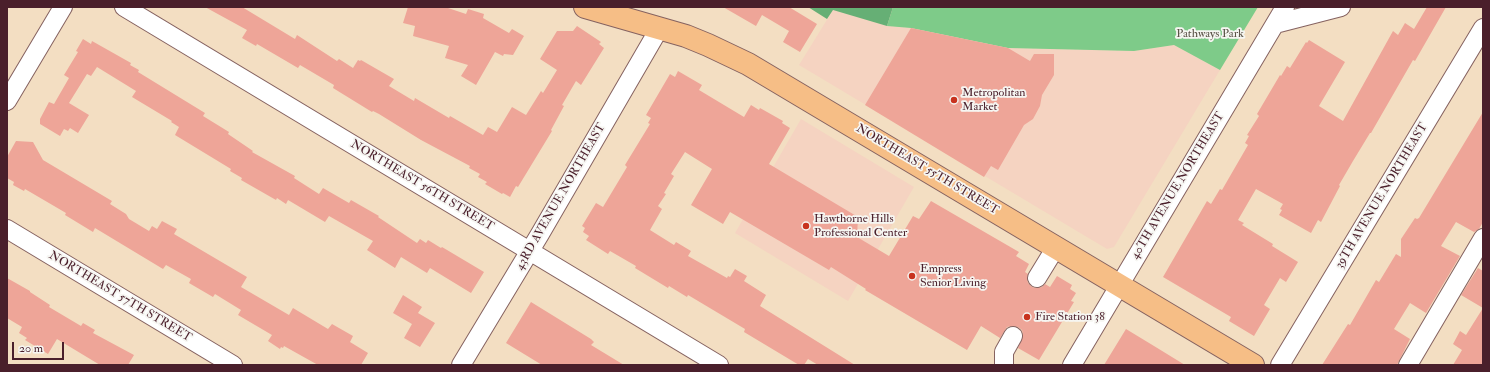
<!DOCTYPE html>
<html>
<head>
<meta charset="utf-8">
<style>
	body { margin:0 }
	#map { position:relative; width:1490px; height:372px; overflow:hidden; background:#f3dec2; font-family:"IM FELL Double Pica",serif }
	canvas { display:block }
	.frame { position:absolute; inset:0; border:8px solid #4a1f2b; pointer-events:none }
	.scale { position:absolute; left:12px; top:342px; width:52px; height:18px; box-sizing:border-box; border:2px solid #4a1f2b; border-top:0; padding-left:5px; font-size:12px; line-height:14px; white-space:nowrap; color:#4a1f2b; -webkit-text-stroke:3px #f6f6f2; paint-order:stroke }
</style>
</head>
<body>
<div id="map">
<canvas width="1490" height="372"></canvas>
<div class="frame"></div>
<div class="scale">20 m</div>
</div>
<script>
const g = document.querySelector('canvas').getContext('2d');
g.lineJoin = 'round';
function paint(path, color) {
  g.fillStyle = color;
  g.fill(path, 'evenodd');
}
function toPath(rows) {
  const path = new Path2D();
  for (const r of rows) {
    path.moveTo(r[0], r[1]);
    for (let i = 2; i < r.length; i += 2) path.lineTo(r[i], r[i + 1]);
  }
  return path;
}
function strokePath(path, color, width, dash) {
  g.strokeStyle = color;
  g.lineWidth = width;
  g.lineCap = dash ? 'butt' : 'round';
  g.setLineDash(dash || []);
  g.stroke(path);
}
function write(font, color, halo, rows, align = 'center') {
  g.font = font + ' "IM FELL Double Pica",serif';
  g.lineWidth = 3.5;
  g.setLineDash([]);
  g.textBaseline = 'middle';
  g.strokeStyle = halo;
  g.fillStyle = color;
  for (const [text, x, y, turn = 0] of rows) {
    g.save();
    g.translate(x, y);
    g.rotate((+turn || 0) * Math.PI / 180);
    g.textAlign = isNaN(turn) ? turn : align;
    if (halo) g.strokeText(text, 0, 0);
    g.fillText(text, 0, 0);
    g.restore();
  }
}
paint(toPath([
	[833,10,887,26,911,28,1008,48,1134,51,1174,45,1220,70,1114,247,1107,249,799,65],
	[801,119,914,187,848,301,735,233]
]), '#f5d3c1');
paint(toPath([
	[893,7,1258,7,1220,70,1174,45,1134,51,1008,48,911,28,887,26]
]), '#7ecb89');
paint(toPath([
	[808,7,893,7,887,26,833,10,827,19]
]), '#66af75');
paint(toPath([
	[205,7,242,7,295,39,297,35,337,61,339,59,353,68,358,60,360,61,361,60,394,79,389,86,414,101,415,98,449,118,450,116,483,135,488,127,497,132,512,107,526,115,541,91,543,93,557,70,540,59,557,31,573,31,577,26,601,42,599,44,604,48,581,85,576,81,562,105,564,106,551,130,552,131,518,187,516,186,510,197,503,193,502,194,485,184,487,182,478,177,480,174,469,168,470,166,421,140,379,114,373,111,372,112,333,88,334,85,300,65,298,68,257,44,256,46,242,38,247,30],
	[408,7,445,7,466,14,468,9,484,14,483,18,509,33,512,29,524,36,513,55,504,54,503,56,495,52,476,85,461,76,468,65,445,58,449,46,413,36,415,26,403,23],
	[723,7,789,7,817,24,800,52,783,42,789,31,762,15,756,26],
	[1427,7,1446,7,1415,61,1413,60,1371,133,1370,133,1353,161,1339,185,1340,186,1321,222,1318,220,1311,233,1279,215,1282,210,1280,209,1283,204,1256,189,1238,220,1244,223,1242,225,1273,244,1272,246,1298,262,1286,282,1280,278,1264,305,1270,309,1254,336,1229,321,1231,317,1163,277,1207,201,1211,204,1220,189,1222,190,1248,145,1245,143,1249,136,1247,135,1259,116,1257,114,1280,75,1281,76,1287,66,1290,68,1306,42,1307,43,1309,40,1345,62,1319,106,1343,121,1393,31,1398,35,1405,23,1414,29],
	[911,28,1008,48,1030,61,1034,54,1054,54,1054,75,1042,95,1040,106,1033,119,1024,125,998,170,991,166,984,177,865,105],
	[83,39,91,44,92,41,131,63,130,65,139,70,138,72,205,113,203,116,229,132,228,134,253,151,252,152,295,176,294,178,319,194,323,188,349,203,351,200,379,216,378,217,417,243,420,239,426,243,428,240,441,248,442,247,484,272,471,293,430,268,427,273,401,257,395,268,367,250,373,241,329,216,325,222,288,200,286,204,277,198,276,200,241,180,242,178,230,171,231,169,175,135,179,127,171,122,172,121,132,97,136,91,97,67,91,76,87,74,69,103,89,115,78,133,70,128,68,131,64,129,60,136,40,124,40,119,49,102,54,104,69,78,64,75,78,52,76,51],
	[678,71,702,85,699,90,744,117,751,105,759,110,760,108,783,121,782,123,790,128,769,164,858,217,857,237,889,256,913,216,919,219,931,201,1019,252,1016,256,1029,264,1025,272,1028,274,1027,278,1028,283,1032,287,1037,288,1042,287,1045,284,1050,287,1057,276,1072,285,1070,289,1076,293,1071,301,1074,302,1039,360,1018,348,1023,335,1022,330,1018,327,1012,326,1007,327,1000,338,981,326,967,350,865,290,866,289,831,267,829,270,730,212,723,224,691,205,712,169,685,152,671,174,674,176,664,193,666,194,658,206,662,209,650,230,674,245,676,242,691,251,688,256,727,278,728,276,730,277,735,269,747,276,744,281,766,295,760,306,855,365,818,365,808,359,804,365,799,365,744,332,745,329,688,295,687,297,669,286,668,288,635,268,636,266,610,251,608,254,586,240,589,236,583,232,585,228,582,226,596,203,603,207,627,167,625,165,650,124,648,123,651,118,646,115,670,74,675,77],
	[1483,112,1483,222,1479,229,1474,232,1456,222,1441,246,1460,256,1426,313,1410,303,1394,329,1410,339,1397,365,1322,365,1348,324,1350,325,1376,280,1379,282,1396,254,1401,257,1401,239,1415,218,1417,219,1419,218],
	[16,141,33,142,43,160,112,201,110,204,126,214,129,219,149,231,152,226,157,229,162,221,177,229,174,234,247,277,241,287,289,315,293,308,328,329,332,324,353,336,350,342,368,353,361,365,318,365,284,346,283,348,281,347,280,349,268,341,272,335,238,315,241,310,215,294,213,297,189,283,191,279,166,265,163,269,95,228,93,232,65,215,66,213,25,189,24,191,13,185,14,182,7,178,7,157],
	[1478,268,1483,271,1483,365,1453,365,1462,350,1453,344,1460,331,1466,335,1483,308,1461,295],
	[7,278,30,291,30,292,50,305,49,307,81,326,83,323,95,330,93,333,134,355,128,365,100,365,57,339,48,354,25,340,27,338,19,333,22,327,7,318],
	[403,295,422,307,418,313,435,323,420,347,404,338,412,324,393,313],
	[531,302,591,339,594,342,591,345,624,365,542,365,506,343],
	[1126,329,1154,346,1185,365,1104,365]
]), '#eea598');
const minor = toPath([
	[124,7,719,365],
	[1275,24,1341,7],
	[7,101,63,7],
	[7,229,233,365],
	[1037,278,1056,247],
	[461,365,540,234,659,29],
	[1004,365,1004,352,1013,336],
	[1072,365,1285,7],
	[1280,365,1483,28],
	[1408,365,1483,238]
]);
const major = toPath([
	[585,7,686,36,708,45,748,64,1253,365]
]);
strokePath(minor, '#856260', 20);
strokePath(major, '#856260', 24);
strokePath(minor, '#fff', 18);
strokePath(major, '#f6be86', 22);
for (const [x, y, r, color] of [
	[954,100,4,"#c8321e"],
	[806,226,4,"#c8321e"],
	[912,276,4,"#c8321e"],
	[1027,317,4,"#c8321e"]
]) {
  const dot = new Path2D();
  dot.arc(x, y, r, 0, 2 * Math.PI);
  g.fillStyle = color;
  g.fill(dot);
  strokePath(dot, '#f6f6f2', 1.5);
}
write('12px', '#5a5347', '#f6f6f2', [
	["Pathways Park",1210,34]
]);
write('12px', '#4a1f2b', '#f6f6f2', [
	["Metropolitan",962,93],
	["Market",962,107],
	["Hawthorne Hills",814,219],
	["Professional Center",814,233],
	["Empress",920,269],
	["Senior Living",920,283],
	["Fire Station 38",1035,317]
], 'left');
write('12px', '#4a1f2b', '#f6f6f2', [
	["NORTHEAST 55TH STREET",927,170,31],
	["NORTHEAST 56TH STREET",422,186,31],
	["40TH AVENUE NORTHEAST",1178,186,-59],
	["39TH AVENUE NORTHEAST",1382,196,-59],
	["43RD AVENUE NORTHEAST",561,197,-60],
	["NORTHEAST 57TH STREET",120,297,31]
]);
</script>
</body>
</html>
